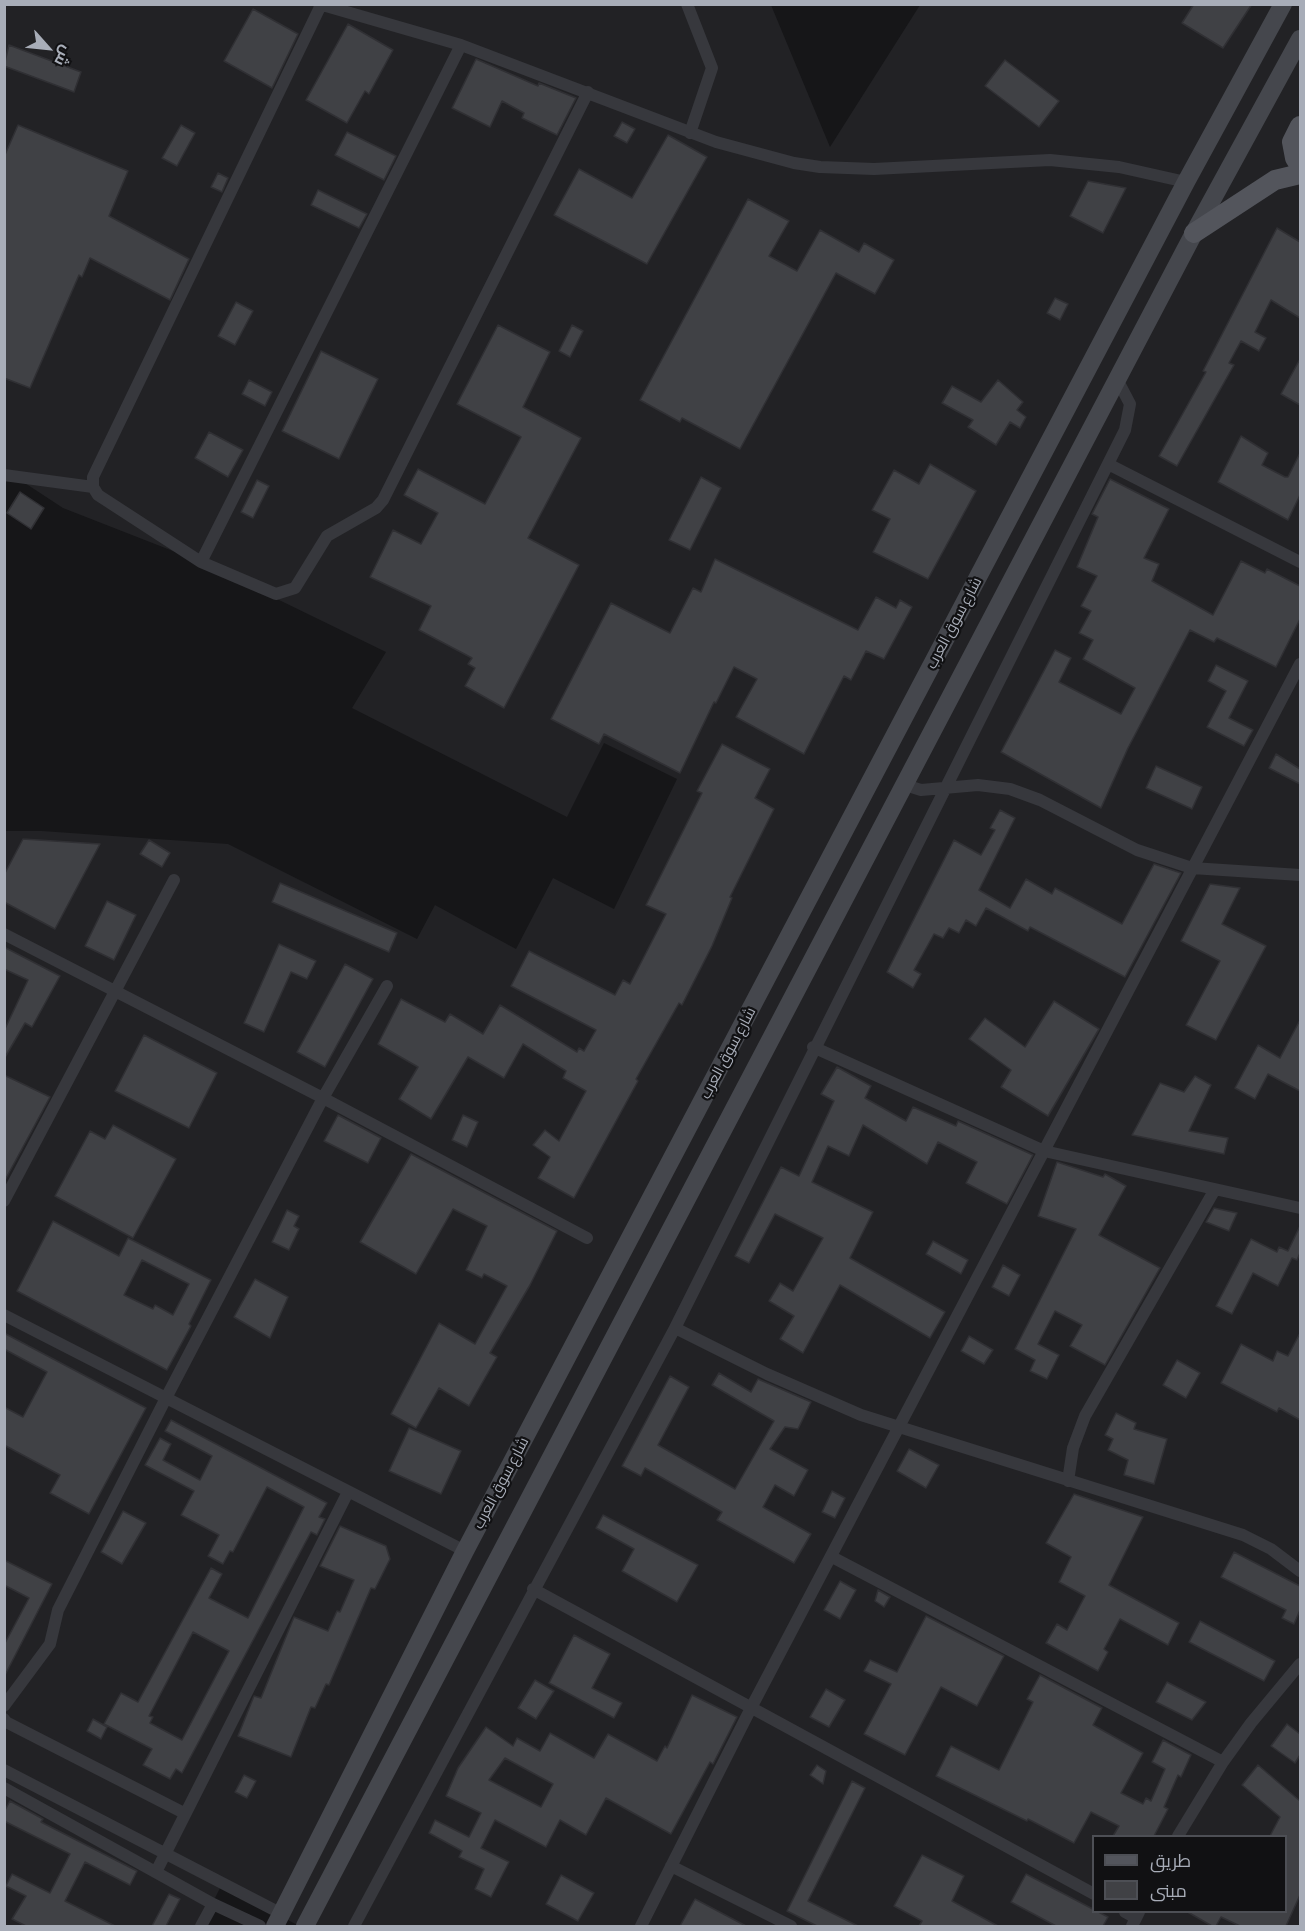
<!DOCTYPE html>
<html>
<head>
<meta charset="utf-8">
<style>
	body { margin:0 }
	#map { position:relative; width:1305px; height:1931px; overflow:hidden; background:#161618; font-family:"Asap Condensed",Cairo,sans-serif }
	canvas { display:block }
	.frame { position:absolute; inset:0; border:6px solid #a8adb8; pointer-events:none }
	.legend { position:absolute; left:1092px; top:1835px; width:195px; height:78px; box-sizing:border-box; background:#111113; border:2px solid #4d4f55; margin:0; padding:8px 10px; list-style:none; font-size:18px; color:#a8adb8 }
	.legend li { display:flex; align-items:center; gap:12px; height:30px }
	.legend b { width:30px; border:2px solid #4d4f55 }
	.north { position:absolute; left:18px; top:18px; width:60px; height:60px; -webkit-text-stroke:4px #111113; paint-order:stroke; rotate:117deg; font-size:16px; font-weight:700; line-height:24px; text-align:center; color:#a8adb8 }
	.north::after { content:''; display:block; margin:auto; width:21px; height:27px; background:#a8adb8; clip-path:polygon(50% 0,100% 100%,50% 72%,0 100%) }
</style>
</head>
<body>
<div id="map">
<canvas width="1305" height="1931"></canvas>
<div class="frame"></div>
<ul class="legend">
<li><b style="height:8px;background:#53555c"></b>طريق</li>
<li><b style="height:16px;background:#404145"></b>مبنى</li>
</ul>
<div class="north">ش</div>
</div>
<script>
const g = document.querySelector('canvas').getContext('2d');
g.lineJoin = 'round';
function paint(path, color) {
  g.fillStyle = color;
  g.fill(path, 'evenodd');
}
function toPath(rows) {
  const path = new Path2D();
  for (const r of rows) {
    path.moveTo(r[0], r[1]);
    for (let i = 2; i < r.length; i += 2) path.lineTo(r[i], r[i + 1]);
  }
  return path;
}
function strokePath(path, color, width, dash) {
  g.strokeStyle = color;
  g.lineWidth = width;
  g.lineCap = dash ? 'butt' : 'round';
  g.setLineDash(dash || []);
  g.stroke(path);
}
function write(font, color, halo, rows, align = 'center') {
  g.font = font + ' "Asap Condensed",Cairo,sans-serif';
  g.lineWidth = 4.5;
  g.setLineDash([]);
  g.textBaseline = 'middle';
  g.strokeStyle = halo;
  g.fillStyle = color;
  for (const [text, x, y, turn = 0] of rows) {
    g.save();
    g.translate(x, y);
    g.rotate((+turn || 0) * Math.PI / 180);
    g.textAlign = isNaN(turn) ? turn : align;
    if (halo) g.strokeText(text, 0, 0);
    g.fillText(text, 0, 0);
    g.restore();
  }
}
paint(toPath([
	[5,5,771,5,830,147,920,5,1300,5,1300,1926,299,1926,222,1884,201,1926,5,1926,4,831,42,831,228,844,417,939,435,905,516,949,553,878,614,909,677,779,604,743,567,817,352,708,386,652,201,562,63,508,5,470],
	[1094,1836,1286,1836,1286,1912,1094,1912]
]), '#222225');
const building = toPath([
	[1194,4,1252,4,1223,48,1182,23,1194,4],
	[253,9,298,34,272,88,224,61,253,9],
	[348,24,393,50,369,94,365,91,347,123,306,100,348,24],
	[9,45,81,72,74,92,4,66,9,45],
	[476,59,538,86,539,83,576,98,557,135,522,118,524,113,502,101,490,127,452,108,476,59],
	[1005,60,1059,101,1039,127,985,86,1005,60],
	[622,122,635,129,627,143,614,136,622,122],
	[18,125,128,171,109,216,189,259,170,300,90,258,82,277,79,275,30,388,4,378,4,157,18,125],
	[181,125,195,133,177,166,162,158,181,125],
	[347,132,396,156,384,180,335,155,347,132],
	[668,135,707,157,647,264,554,215,579,169,632,198,668,135],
	[218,173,228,178,222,192,211,187,218,173],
	[1088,181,1126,188,1103,233,1070,216,1088,181],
	[318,190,367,214,359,228,311,205,318,190],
	[748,199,789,221,769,256,797,271,820,230,859,252,864,243,894,260,875,294,836,273,740,449,682,418,680,422,640,400,748,199],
	[1277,228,1300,242,1300,318,1271,300,1255,332,1266,338,1259,351,1241,341,1229,363,1234,365,1177,466,1159,456,1206,372,1203,371,1277,228],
	[1055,298,1068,304,1060,320,1047,313,1055,298],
	[236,302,253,311,235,345,218,336,236,302],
	[498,325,550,352,523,407,581,438,528,538,579,565,504,708,465,686,475,668,468,664,472,658,419,630,431,606,370,577,393,530,421,544,438,513,404,495,418,469,485,504,521,437,457,404,498,325],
	[572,325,583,331,570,357,559,351,572,325],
	[321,351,378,379,339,459,282,431,321,351],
	[1300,359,1300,405,1281,394,1300,359],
	[249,380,272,392,265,406,242,394,249,380],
	[998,380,1023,402,1017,410,1026,417,1020,428,1010,422,996,445,968,427,973,420,942,403,952,386,981,402,998,380],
	[209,432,243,450,228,477,195,458,209,432],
	[1241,436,1268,453,1262,465,1285,477,1288,477,1300,453,1300,495,1288,520,1218,482,1241,436],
	[930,464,976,491,928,579,873,552,890,519,872,510,894,470,919,484,930,464],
	[701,477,721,488,690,550,669,540,701,477],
	[1110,479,1169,509,1144,558,1159,564,1152,581,1213,615,1241,561,1265,573,1267,569,1300,586,1300,619,1276,667,1217,638,1214,642,1190,630,1128,748,1101,808,1001,752,1055,650,1071,658,1059,682,1121,714,1135,688,1083,659,1093,640,1079,633,1091,611,1081,606,1097,576,1077,567,1098,517,1092,514,1110,479],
	[257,480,269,486,253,518,241,512,257,480],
	[20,492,44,508,31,529,7,513,20,492],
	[715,559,858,630,876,597,896,608,900,600,912,607,884,659,866,651,851,680,844,676,804,754,736,717,757,679,734,667,716,703,714,702,680,773,604,734,599,744,551,719,611,603,670,633,693,588,701,592,715,559],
	[1216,665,1248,681,1229,718,1253,730,1244,746,1207,727,1226,691,1208,681,1216,665],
	[722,744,770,769,755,798,774,809,730,897,732,898,712,946,682,1005,679,1003,636,1079,638,1081,574,1198,538,1178,550,1157,533,1145,545,1130,559,1141,586,1091,563,1078,566,1071,523,1044,504,1078,468,1057,431,1119,399,1099,418,1067,378,1044,401,999,445,1022,450,1014,483,1034,500,1005,577,1052,579,1048,584,1051,596,1030,511,986,529,951,615,995,623,980,630,984,666,914,646,905,702,793,697,791,722,744],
	[1276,754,1300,769,1300,784,1269,768,1276,754],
	[1156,766,1202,787,1192,809,1146,788,1156,766],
	[1000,810,1015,818,979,890,1010,908,1026,879,1052,894,1055,888,1122,924,1154,864,1181,873,1125,977,1030,927,1028,931,986,908,976,926,966,920,959,933,949,928,943,938,934,934,914,970,921,974,913,988,887,972,954,840,981,855,995,830,990,828,1000,810],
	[23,839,100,844,55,929,4,902,4,875,23,839],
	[149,840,170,853,162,867,140,854,149,840],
	[280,883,397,933,389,952,272,902,280,883],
	[1210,884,1240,888,1222,924,1266,946,1216,1040,1186,1025,1220,961,1181,941,1210,884],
	[107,901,136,915,114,960,85,946,107,901],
	[279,944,316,961,307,979,291,972,264,1032,244,1023,279,944],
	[4,947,60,976,32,1027,25,1023,4,1059,4,1031,28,980,4,969,4,947],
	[345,964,373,979,325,1067,297,1052,345,964],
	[1054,1001,1099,1029,1048,1116,1001,1087,1011,1070,969,1039,985,1018,1025,1047,1054,1001],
	[1300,1020,1300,1091,1268,1074,1255,1099,1235,1088,1258,1045,1280,1058,1300,1020],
	[144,1035,217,1073,189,1128,115,1091,144,1035],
	[837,1067,871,1086,865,1098,906,1121,913,1107,956,1126,958,1121,1033,1155,1007,1204,966,1183,977,1162,938,1142,927,1164,863,1125,849,1156,828,1146,812,1182,873,1212,850,1258,945,1312,930,1338,840,1285,803,1353,780,1339,794,1316,769,1301,780,1283,793,1291,823,1238,775,1214,749,1263,735,1256,781,1167,799,1176,834,1101,821,1094,837,1067],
	[4,1075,50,1097,4,1182,4,1075],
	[1195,1076,1211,1085,1189,1131,1228,1138,1224,1154,1132,1135,1160,1083,1184,1092,1195,1076],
	[338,1115,381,1138,368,1163,324,1141,338,1115],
	[463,1115,478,1122,467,1147,452,1140,463,1115],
	[113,1125,176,1159,133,1238,55,1196,90,1131,105,1139,113,1125],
	[411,1154,557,1231,530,1285,490,1353,497,1357,469,1406,439,1388,416,1428,391,1414,439,1323,475,1344,507,1286,484,1274,482,1278,466,1270,487,1226,453,1209,416,1274,360,1242,411,1154],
	[1057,1162,1103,1177,1105,1174,1126,1186,1099,1235,1160,1268,1105,1365,1070,1346,1082,1325,1055,1311,1038,1344,1059,1355,1047,1379,1030,1371,1035,1360,1015,1349,1076,1229,1038,1216,1057,1162],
	[1214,1208,1237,1213,1229,1231,1206,1222,1214,1208],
	[287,1210,299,1216,294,1226,299,1229,289,1250,272,1242,287,1210],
	[53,1221,119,1256,128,1238,211,1280,189,1324,191,1326,167,1370,17,1291,53,1221],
	[142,1260,189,1284,173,1315,155,1305,153,1309,124,1295,142,1260],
	[1300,1226,1300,1253,1297,1260,1292,1258,1278,1286,1253,1273,1232,1314,1216,1306,1251,1239,1277,1252,1279,1247,1288,1251,1300,1226],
	[933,1241,968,1260,961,1274,926,1254,933,1241],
	[1003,1265,1020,1275,1009,1296,992,1287,1003,1265],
	[255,1279,288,1297,270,1338,234,1317,255,1279],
	[4,1333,146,1408,89,1514,50,1493,60,1475,4,1445,4,1407,23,1417,47,1372,4,1349,4,1333],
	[1300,1333,1300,1420,1279,1408,1277,1412,1221,1383,1241,1344,1273,1361,1277,1351,1288,1356,1300,1333],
	[969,1336,993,1350,984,1364,961,1351,969,1336],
	[1177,1360,1200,1373,1186,1398,1163,1385,1177,1360],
	[719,1373,751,1392,758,1379,811,1402,798,1429,785,1427,770,1449,808,1470,794,1496,775,1485,763,1507,811,1534,794,1563,717,1520,722,1512,645,1468,641,1476,622,1466,670,1376,689,1387,658,1445,735,1489,774,1421,712,1385,719,1373],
	[1116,1413,1136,1423,1134,1429,1167,1439,1154,1484,1124,1475,1128,1460,1108,1450,1113,1439,1105,1435,1116,1413],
	[171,1420,327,1503,319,1517,325,1519,317,1535,311,1532,182,1773,176,1769,170,1779,143,1765,152,1749,104,1724,121,1693,138,1702,211,1568,222,1574,209,1598,248,1618,304,1507,267,1487,233,1552,230,1551,223,1564,208,1556,219,1535,181,1515,194,1491,145,1465,160,1438,171,1444,163,1460,200,1480,212,1456,165,1431,171,1420],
	[193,1632,229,1651,182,1740,150,1723,153,1717,149,1716,193,1632],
	[409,1428,461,1451,441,1494,389,1471,409,1428],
	[909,1449,939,1465,926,1488,897,1471,909,1449],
	[832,1491,845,1498,835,1518,822,1512,832,1491],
	[1074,1494,1143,1517,1109,1585,1179,1623,1168,1645,1120,1619,1104,1649,1108,1652,1098,1671,1046,1643,1057,1624,1067,1630,1085,1596,1059,1582,1071,1557,1046,1543,1074,1494],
	[123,1511,146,1523,122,1564,101,1552,123,1511],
	[603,1515,698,1565,677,1602,622,1571,634,1549,596,1528,603,1515],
	[340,1526,386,1546,390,1559,375,1589,371,1588,329,1685,326,1684,315,1708,311,1707,291,1757,238,1736,254,1696,261,1698,294,1617,328,1631,337,1611,340,1612,354,1580,320,1566,340,1526],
	[1234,1552,1300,1586,1300,1610,1294,1624,1282,1618,1286,1610,1221,1577,1234,1552],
	[4,1560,52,1584,4,1677,4,1645,29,1598,4,1585,4,1560],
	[840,1581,856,1590,840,1619,824,1610,840,1581],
	[878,1590,890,1597,884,1607,875,1601,878,1590],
	[926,1616,1004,1656,977,1706,941,1687,905,1755,864,1734,891,1684,864,1671,870,1660,897,1672,926,1616],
	[1200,1621,1275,1661,1264,1681,1189,1642,1200,1621],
	[574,1635,610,1654,592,1688,622,1703,614,1718,549,1683,574,1635],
	[1040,1675,1102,1708,1093,1725,1143,1753,1121,1793,1143,1804,1146,1798,1151,1801,1165,1769,1152,1762,1163,1740,1191,1755,1181,1777,1178,1775,1164,1807,1168,1809,1154,1836,1113,1836,1119,1826,1091,1812,1074,1843,1028,1819,1027,1821,936,1776,951,1746,999,1770,1033,1702,1027,1699,1040,1675],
	[535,1680,554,1691,536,1719,518,1708,535,1680],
	[1167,1682,1206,1702,1192,1720,1156,1702,1167,1682],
	[826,1689,845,1700,829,1727,810,1717,826,1689],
	[692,1695,737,1717,713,1764,710,1762,671,1834,606,1798,586,1835,560,1820,546,1847,495,1820,481,1848,509,1862,491,1897,475,1889,484,1869,459,1857,462,1851,429,1833,435,1820,469,1837,481,1813,446,1796,458,1768,486,1727,513,1746,517,1738,540,1751,550,1733,594,1758,608,1734,657,1761,665,1746,667,1748,692,1695],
	[505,1758,553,1784,541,1807,489,1780,505,1758],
	[93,1719,107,1727,101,1739,87,1731,93,1719],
	[1287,1724,1300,1734,1300,1755,1295,1763,1271,1746,1287,1724],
	[817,1765,826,1771,823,1784,810,1775,817,1765],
	[1258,1765,1300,1801,1300,1895,1286,1926,1240,1926,1221,1917,1216,1926,1212,1926,1186,1911,1286,1911,1286,1836,1270,1836,1280,1817,1242,1785,1258,1765],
	[244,1775,256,1781,247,1798,235,1792,244,1775],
	[852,1781,865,1788,808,1901,858,1926,817,1926,787,1911,852,1781],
	[10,1801,43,1819,41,1822,137,1871,130,1885,85,1862,65,1901,115,1926,26,1926,12,1919,26,1896,6,1886,12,1874,50,1893,70,1854,4,1821,4,1812,10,1801],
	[922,1855,964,1876,952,1901,998,1926,919,1926,922,1921,894,1906,922,1855],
	[1026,1874,1108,1917,1103,1926,1056,1926,1011,1902,1026,1874],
	[561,1875,594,1893,578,1921,546,1904,561,1875],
	[169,1894,180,1899,166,1926,152,1926,169,1894],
	[695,1899,746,1926,680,1926,695,1899]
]);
paint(building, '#404145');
strokePath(building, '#303034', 1.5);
strokePath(toPath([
	[319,4,461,45,716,142,794,163,820,167,874,169,1050,160,1119,167,1186,182],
	[687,4,712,68,690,133],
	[321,5,93,477,93,487,98,495,201,562,276,594,295,588,327,536,376,508,383,500,588,92],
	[1108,464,1300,562],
	[4,475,93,487],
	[201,562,461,45],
	[905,785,921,790,978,785,1010,789,1040,800,1137,850,1192,868,1300,875],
	[4,934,323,1098,587,1238],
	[813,1047,1044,1151,1300,1208],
	[4,1201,174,880],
	[4,1315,465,1551],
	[675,1328,767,1374,861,1415,1243,1535,1271,1549,1300,1571],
	[1068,1481,1073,1448,1085,1416,1214,1191],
	[832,1557,1223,1762],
	[533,1589,1094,1894],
	[4,1706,50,1644,58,1610,166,1398,323,1098,387,986],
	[4,1719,6,1722,184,1813],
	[4,1770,282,1914],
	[4,1788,213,1904,260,1926],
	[1178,1836,1223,1762,1251,1723,1300,1664],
	[671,1866,791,1926],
	[156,1872,348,1492],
	[1125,1912,1136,1918],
	[201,1926,213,1904],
	[354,1926,675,1328,1125,430,1130,404,1118,381],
	[641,1926,751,1708,1300,664],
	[1132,1926,1139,1912]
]), '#37383d', 12);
strokePath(toPath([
	[275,1926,465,1551,1186,182,1283,4],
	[305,1926,1194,233,1300,39]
]), '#45474d', 18);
strokePath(toPath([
	[1300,126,1292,142,1295,158,1300,166],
	[1194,233,1275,180,1300,174]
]), '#53555c', 20);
write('15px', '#a8adb8', '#111113', [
	["شارع سوق العرب",954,623,-62],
	["شارع سوق العرب",728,1053,-62],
	["شارع سوق العرب",501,1483,-62]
]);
</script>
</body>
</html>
